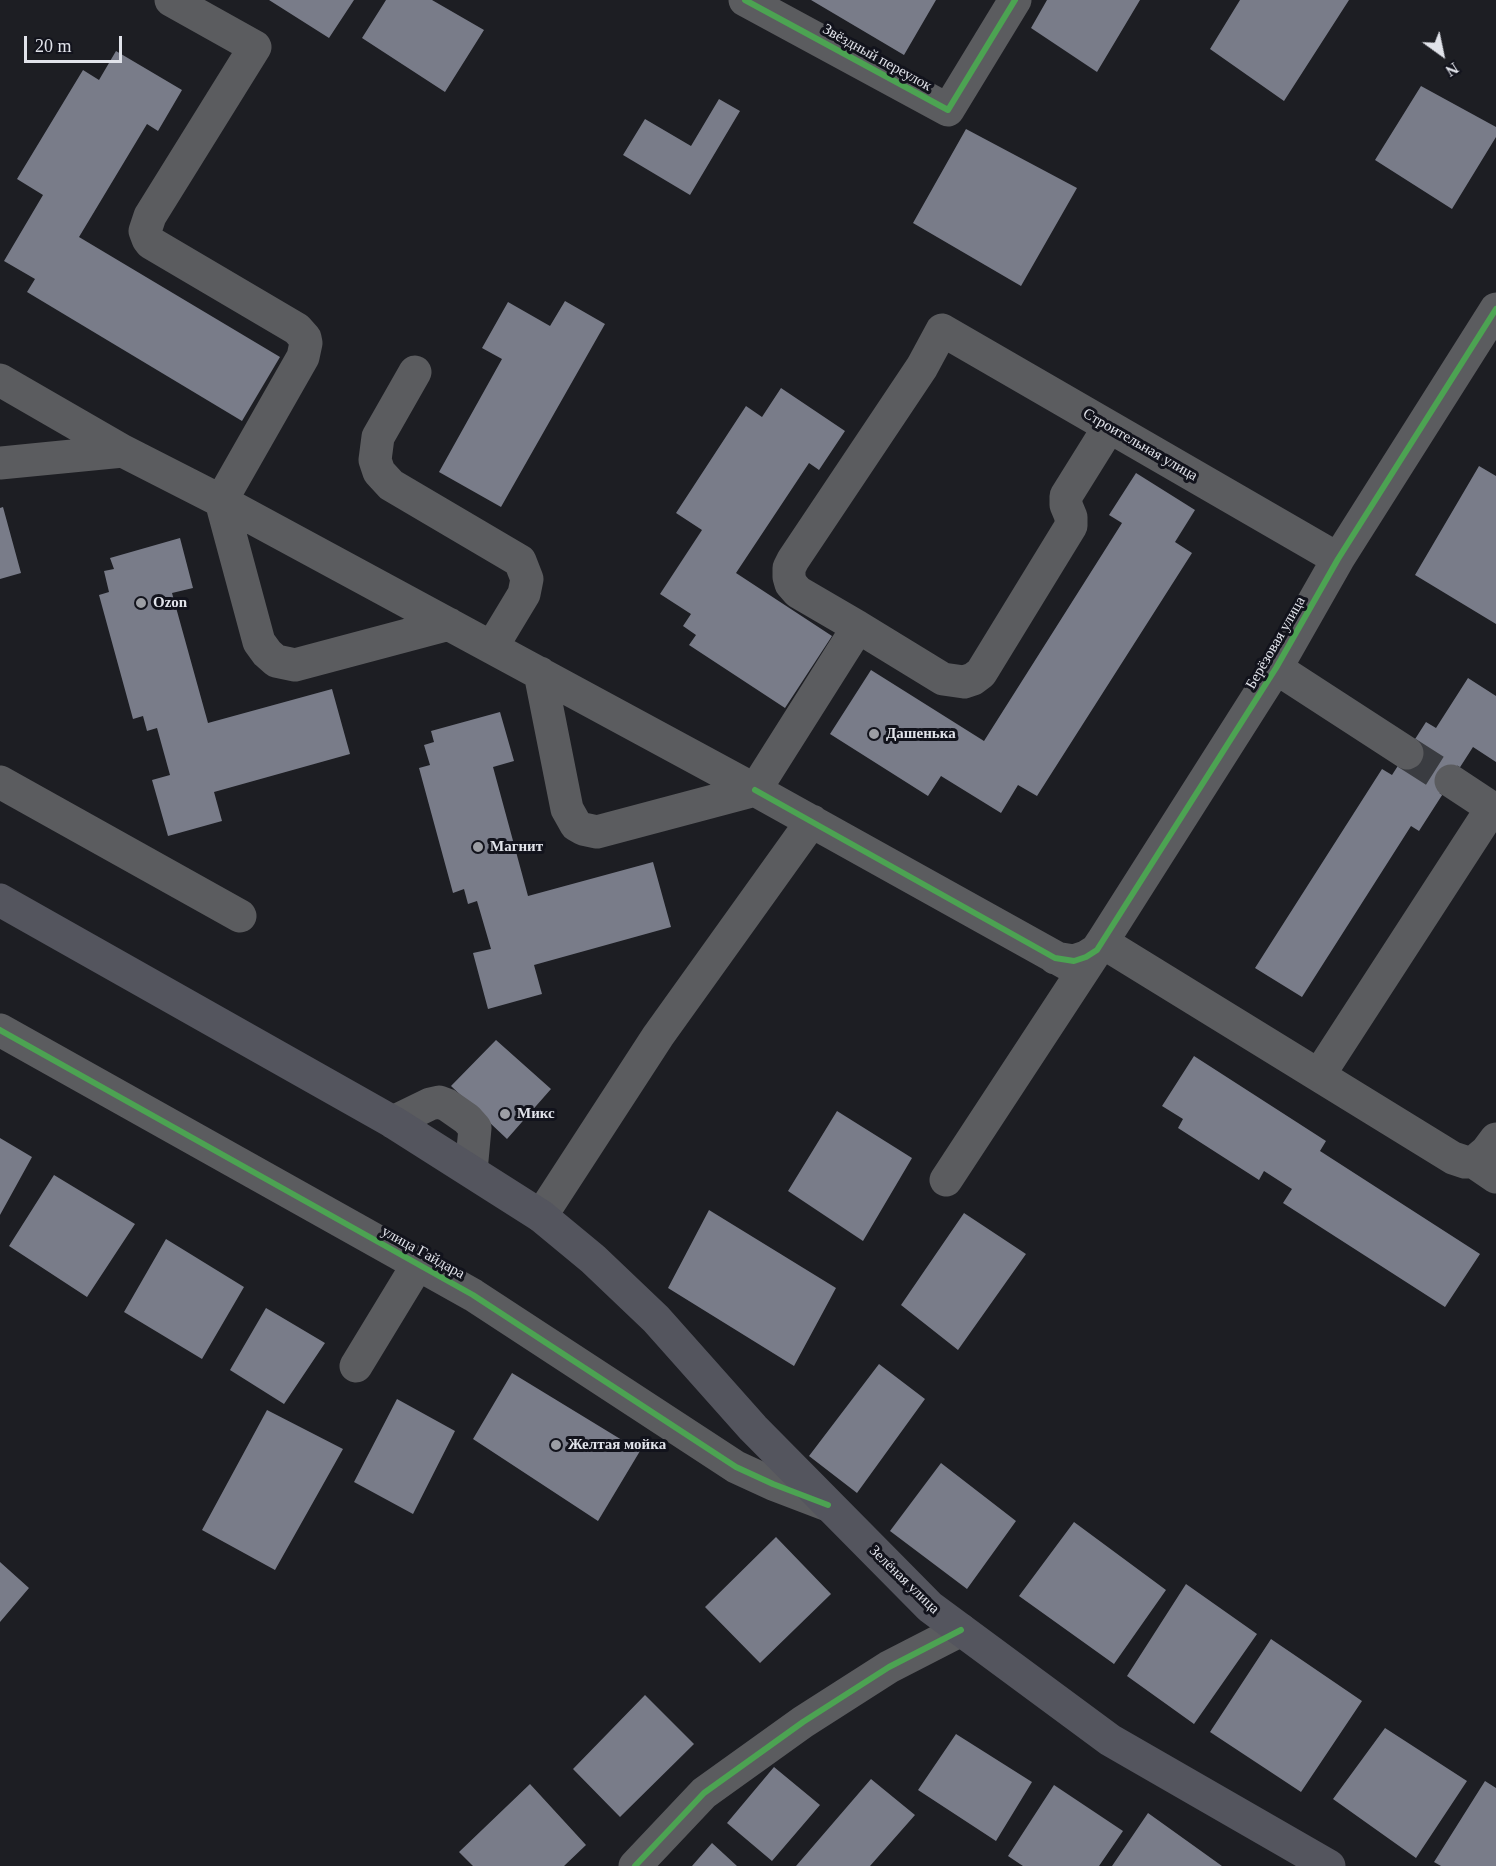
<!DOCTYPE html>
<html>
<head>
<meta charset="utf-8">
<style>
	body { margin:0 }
	#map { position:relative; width:1496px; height:1866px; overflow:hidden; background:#1d1e23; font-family:"Times New Roman",serif }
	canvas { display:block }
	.north { position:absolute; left:1412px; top:24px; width:60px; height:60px; -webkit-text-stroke:4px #12131c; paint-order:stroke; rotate:147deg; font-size:16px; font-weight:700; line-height:24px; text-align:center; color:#e1e3ea }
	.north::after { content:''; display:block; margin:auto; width:21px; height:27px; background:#e1e3ea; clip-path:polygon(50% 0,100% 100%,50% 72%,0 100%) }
	.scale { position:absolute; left:24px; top:36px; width:98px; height:27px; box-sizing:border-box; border:3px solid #e1e3ea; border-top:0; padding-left:8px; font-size:18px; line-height:21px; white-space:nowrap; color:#e1e3ea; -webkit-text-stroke:4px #12131c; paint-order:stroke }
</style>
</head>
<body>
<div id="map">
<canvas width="1496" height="1866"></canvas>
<div class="north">N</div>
<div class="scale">20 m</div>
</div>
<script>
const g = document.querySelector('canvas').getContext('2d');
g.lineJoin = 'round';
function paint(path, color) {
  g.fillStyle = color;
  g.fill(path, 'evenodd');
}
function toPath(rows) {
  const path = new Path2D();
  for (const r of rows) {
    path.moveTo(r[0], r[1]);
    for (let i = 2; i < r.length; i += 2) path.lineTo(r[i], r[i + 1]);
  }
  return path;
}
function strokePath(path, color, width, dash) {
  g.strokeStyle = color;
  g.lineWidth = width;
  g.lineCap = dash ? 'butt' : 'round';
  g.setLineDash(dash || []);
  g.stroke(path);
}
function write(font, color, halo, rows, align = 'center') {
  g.font = font + ' "Times New Roman",serif';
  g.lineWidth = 6;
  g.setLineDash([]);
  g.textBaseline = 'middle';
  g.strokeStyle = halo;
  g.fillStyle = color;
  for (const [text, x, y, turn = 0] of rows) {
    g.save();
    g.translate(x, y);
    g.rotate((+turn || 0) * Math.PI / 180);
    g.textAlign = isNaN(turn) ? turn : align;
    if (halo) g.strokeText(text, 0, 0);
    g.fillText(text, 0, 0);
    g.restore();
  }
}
paint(toPath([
	[269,0,354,0,329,38],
	[386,0,432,0,484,30,445,92,362,38],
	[811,0,936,0,904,55],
	[1047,0,1140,0,1097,72,1031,28],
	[1240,0,1349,0,1284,101,1210,49],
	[116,51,182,90,158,131,147,124,79,237,280,357,242,421,27,292,35,279,4,261,43,195,17,179,83,70,99,80],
	[1421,86,1496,127,1496,137,1452,209,1375,160],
	[719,99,740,111,690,195,623,155,645,119,691,146],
	[966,129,1077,188,1021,286,913,223],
	[565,301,605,324,501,507,439,472,502,359,482,348,508,302,550,326],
	[781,388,845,431,819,470,809,463,736,573,832,636,785,708,689,645,696,635,683,626,691,614,660,594,702,530,676,513,746,406,762,417],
	[1479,466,1496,476,1496,624,1415,575],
	[1136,473,1195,510,1175,542,1192,553,1037,796,1018,785,1001,813,941,776,928,796,830,734,871,670,984,741,1122,523,1109,515],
	[3,507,21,573,0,579,0,508],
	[180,538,193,588,172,593,208,723,332,689,350,754,214,792,222,821,168,836,152,780,170,775,157,728,147,731,143,716,133,719,99,595,109,592,104,571,114,569,110,558],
	[1468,678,1496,696,1496,762,1473,747,1419,831,1411,826,1302,997,1255,968,1382,769,1392,775,1426,722,1436,728],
	[500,712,514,761,493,767,528,896,653,862,671,927,534,965,542,994,488,1009,473,953,491,949,477,901,468,904,464,889,453,893,419,768,430,765,424,745,434,742,431,731],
	[496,1040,551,1089,507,1139,451,1086],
	[1194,1056,1326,1141,1320,1151,1480,1254,1445,1307,1283,1203,1292,1189,1264,1171,1259,1180,1178,1128,1183,1119,1162,1106],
	[837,1111,912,1158,863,1241,788,1191],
	[0,1138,32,1157,0,1215],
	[54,1175,135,1224,87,1297,9,1246],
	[709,1210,836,1288,794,1366,668,1288],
	[964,1213,1026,1254,958,1350,901,1305],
	[166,1239,244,1287,202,1359,124,1312],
	[266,1308,325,1343,284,1404,230,1370],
	[879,1364,925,1399,857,1493,809,1456],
	[512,1373,640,1451,598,1521,473,1439],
	[397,1399,455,1431,413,1514,354,1482],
	[267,1410,343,1449,275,1570,202,1530],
	[941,1463,1016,1521,967,1589,890,1531],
	[1074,1522,1166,1590,1114,1664,1019,1596],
	[776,1537,831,1594,760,1663,705,1607],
	[0,1562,29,1588,0,1622],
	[1186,1584,1257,1634,1194,1724,1127,1676],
	[1271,1639,1362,1701,1301,1792,1210,1732],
	[645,1695,694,1744,620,1817,573,1769],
	[1385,1728,1467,1781,1416,1858,1333,1799],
	[956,1734,1032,1782,996,1841,918,1790],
	[774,1767,820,1805,772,1861,727,1823],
	[871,1779,915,1815,870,1866,796,1866],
	[1485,1781,1496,1788,1496,1866,1441,1866,1434,1862],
	[530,1784,586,1845,564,1866,473,1866,459,1852],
	[1054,1785,1123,1831,1099,1866,1023,1866,1008,1856],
	[1148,1813,1222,1866,1112,1866],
	[712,1843,737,1866,692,1866]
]), '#797c89');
strokePath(toPath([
	[1407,753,1451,781]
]), '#3a3c41', 33, [33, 16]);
strokePath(toPath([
	[171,0,255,47,150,216,145,231,148,239,151,243,297,329,305,338,306,343,303,357,221,501,259,642,267,653,276,661,295,665,449,624],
	[745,0,948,110,1015,0],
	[415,372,378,437,375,460,379,472,391,485,520,561,527,579,524,594,492,647],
	[0,380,123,451,221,501,755,790,1082,972],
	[0,463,123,451],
	[858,627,798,592,791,584,789,577,789,568,793,560,922,367,942,330,1338,559],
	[1276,668,1407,753],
	[540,673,567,809,576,825,583,829,597,832,755,790,858,627,943,679,964,682,973,679,981,673,1071,526,1071,517,1066,505,1066,496,1109,427],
	[1451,781,1492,808],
	[0,782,240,916],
	[1055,958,1074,961,1086,957,1097,950,1276,668,1338,559,1496,309],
	[0,1030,473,1295,736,1467,773,1484,828,1505],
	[1319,1075,1492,808,1496,811],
	[393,1122,430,1104,439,1102,447,1105,467,1119,475,1128,471,1171],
	[1474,1162,1487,1151,1496,1139],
	[946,1180,1102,942,1453,1158,1465,1162,1474,1162,1496,1177],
	[541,1216,658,1036,812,821],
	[356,1366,418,1264],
	[635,1866,704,1793,803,1722,889,1667,961,1630]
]), '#5b5c5f', 33);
strokePath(toPath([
	[0,900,393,1122,541,1216,593,1259,656,1319,753,1428,930,1607,1110,1740,1329,1866]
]), '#54555e', 33);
strokePath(toPath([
	[745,0,948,110,1015,0],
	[755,790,1055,958,1074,961,1086,957,1097,950,1276,668,1338,559,1496,309],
	[0,1030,473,1295,736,1467,773,1484,828,1505],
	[635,1866,704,1793,803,1722,889,1667,961,1630]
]), '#4ca352', 6);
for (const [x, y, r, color] of [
	[141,603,6,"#9c9ea4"],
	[874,734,6,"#9c9ea4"],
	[478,847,6,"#9c9ea4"],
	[505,1114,6,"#9c9ea4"],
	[556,1445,6,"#9c9ea4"]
]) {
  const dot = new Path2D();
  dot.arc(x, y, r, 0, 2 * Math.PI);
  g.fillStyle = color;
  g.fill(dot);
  strokePath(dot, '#12131c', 2);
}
write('15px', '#e1e3ea', '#12131c', [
	["Звёздный переулок",877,58,29],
	["Строительная улица",1140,445,30],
	["Берёзовая улица",1276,643,-60],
	["улица Гайдара",423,1253,29],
	["Зелёная улица",904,1580,44]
]);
write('bold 15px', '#e1e3ea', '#12131c', [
	["Ozon",153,603],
	["Дашенька",886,734],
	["Магнит",490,847],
	["Микс",517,1114],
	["Желтая мойка",568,1445]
], 'left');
</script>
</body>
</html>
